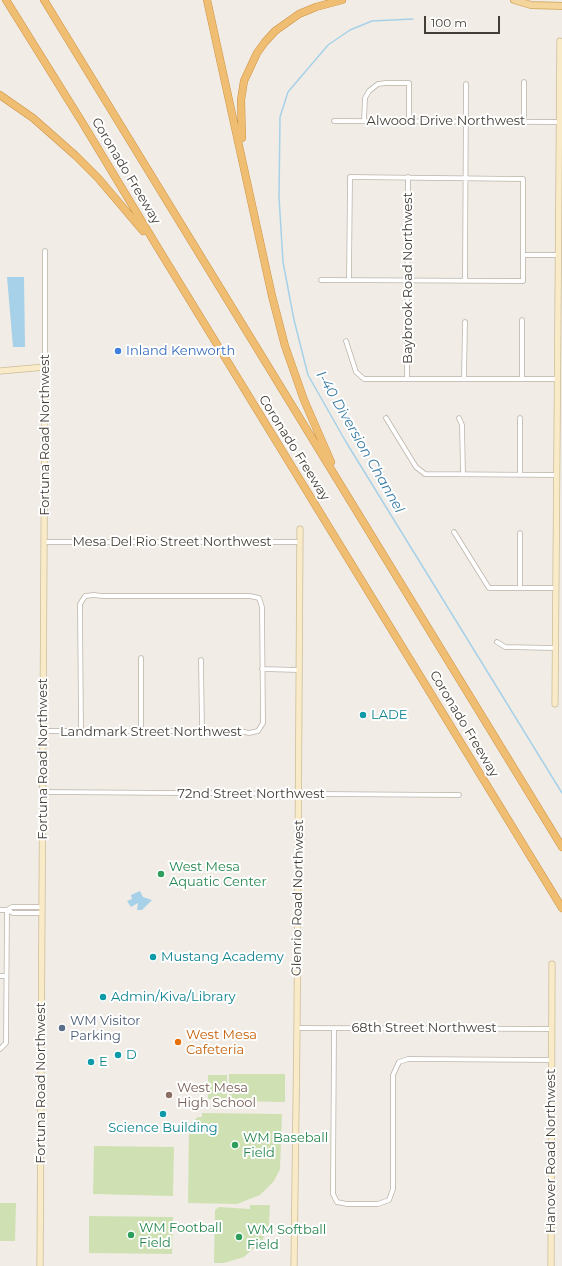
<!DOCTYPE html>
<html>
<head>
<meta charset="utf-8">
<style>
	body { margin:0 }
	#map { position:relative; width:562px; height:1266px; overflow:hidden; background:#f1ede6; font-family:Montserrat,sans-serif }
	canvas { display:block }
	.scale { position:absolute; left:424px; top:16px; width:76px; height:18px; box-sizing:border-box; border:2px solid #433d36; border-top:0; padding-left:5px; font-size:12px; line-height:14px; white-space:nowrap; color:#433d36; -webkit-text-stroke:3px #fff; paint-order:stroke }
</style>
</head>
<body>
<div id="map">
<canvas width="562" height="1266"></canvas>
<div class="scale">100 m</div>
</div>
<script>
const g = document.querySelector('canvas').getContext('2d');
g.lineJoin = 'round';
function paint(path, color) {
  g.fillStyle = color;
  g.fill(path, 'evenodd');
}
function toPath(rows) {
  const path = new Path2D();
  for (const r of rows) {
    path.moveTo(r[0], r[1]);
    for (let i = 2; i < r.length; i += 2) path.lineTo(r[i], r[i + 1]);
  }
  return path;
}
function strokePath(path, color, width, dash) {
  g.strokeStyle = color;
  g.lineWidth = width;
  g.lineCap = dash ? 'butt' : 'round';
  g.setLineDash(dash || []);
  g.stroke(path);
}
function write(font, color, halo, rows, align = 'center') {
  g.font = font + ' Montserrat,sans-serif';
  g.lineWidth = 4;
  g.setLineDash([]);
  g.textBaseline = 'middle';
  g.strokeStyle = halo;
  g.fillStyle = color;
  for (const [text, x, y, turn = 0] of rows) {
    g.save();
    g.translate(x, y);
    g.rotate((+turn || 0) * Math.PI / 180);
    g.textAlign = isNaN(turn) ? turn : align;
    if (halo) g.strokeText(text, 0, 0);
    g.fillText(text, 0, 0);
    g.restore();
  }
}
paint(toPath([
	[229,1074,285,1074,285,1102,229,1101],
	[208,1075,227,1075,227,1099,208,1099],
	[202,1113,282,1114,280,1169,274,1181,260,1195,237,1204,188,1203,189,1127,191,1127,191,1123,198,1117,202,1117],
	[94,1146,174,1147,173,1196,93,1194],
	[0,1203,16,1203,15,1241,0,1241],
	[250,1205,270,1205,269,1225,262,1241,244,1257,224,1263,214,1263,215,1210,219,1207,250,1209],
	[89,1216,173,1217,172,1254,89,1253]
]), '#cfe1b2');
paint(toPath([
	[7,277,24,277,25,347,13,347],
	[140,891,143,897,152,900,142,910,137,910,138,903,131,907,127,901,132,899,131,895]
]), '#a7d1e8');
strokePath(toPath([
	[413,19,372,21,350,30,328,45,288,92,280,117,279,197,283,262,294,320,308,375,346,442,562,793]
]), '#a7d1e8', 1.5);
const street = toPath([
	[524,82,524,121],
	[334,121,559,122],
	[364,121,365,98,369,91,378,84,386,83,409,83,409,121],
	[523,255,558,255],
	[321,280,523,281,523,179,350,177,349,280],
	[465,280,466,84],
	[522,320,522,379],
	[346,341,356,372,364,379,557,379],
	[45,367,45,251],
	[407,379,408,177],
	[464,379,465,322],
	[386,418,416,467,425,474,556,475],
	[459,418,462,425,463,474],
	[520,474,520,418],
	[454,532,489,588,556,588],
	[45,542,300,542],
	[520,588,520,533],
	[497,642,505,647,555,648],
	[201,660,202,731],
	[262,669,299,670],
	[44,731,240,731,249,733,258,731,263,723,262,607,259,598,250,596,102,596,94,595,85,596,80,604,81,731],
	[141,731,141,658],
	[43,792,459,795],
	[0,910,7,910,13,913,42,913],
	[7,910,12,907,42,907],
	[0,976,6,976],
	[297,1028,551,1029],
	[334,1028,333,1194,337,1202,347,1204,378,1204,389,1200,393,1189,393,1075,399,1062,408,1059,551,1060],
	[0,1049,6,1043,7,910]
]);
const secondary = toPath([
	[0,371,45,367,40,1266],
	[555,704,560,41],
	[294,1266,297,1028,300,529],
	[551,1266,552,964]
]);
const primary = toPath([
	[514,0,531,5,562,6]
]);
const highway = toPath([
	[6,0,82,122,158,248,562,908],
	[44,0,562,847],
	[207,0,272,296,285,346,304,400,331,462],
	[0,95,33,118,76,156,98,178,143,231],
	[242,138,241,100,244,81,257,53,265,42,275,31,299,14,316,7,342,0]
]);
strokePath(street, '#bbb4a9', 5.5);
strokePath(secondary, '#ccbc99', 7);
strokePath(primary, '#d7b16e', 8);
strokePath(highway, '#cd9244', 8);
strokePath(street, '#fff', 4);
strokePath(secondary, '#f9eac8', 5.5);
strokePath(primary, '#f4d59c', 6);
strokePath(highway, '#efbe72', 7);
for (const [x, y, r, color] of [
	[118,351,4,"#3f7fe0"],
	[363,715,4,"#0f9aa8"],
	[161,874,4,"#2e9e5b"],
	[153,957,4,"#0f9aa8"],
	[103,997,4,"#0f9aa8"],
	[62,1028,4,"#5c6f8a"],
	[178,1042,4,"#e8710a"],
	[118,1055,4,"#0f9aa8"],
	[91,1062,4,"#0f9aa8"],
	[169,1095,4,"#8d6e63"],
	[163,1114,4,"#0f9aa8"],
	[235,1145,4,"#2e9e5b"],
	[131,1235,4,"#2e9e5b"],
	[239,1237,4,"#2e9e5b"]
]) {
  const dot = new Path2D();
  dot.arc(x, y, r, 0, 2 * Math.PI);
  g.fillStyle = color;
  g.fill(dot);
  strokePath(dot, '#fff', 1.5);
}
write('13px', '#433d36', '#fff', [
	["Alwood Drive Northwest",446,121],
	["Coronado Freeway",126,171,59],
	["Baybrook Road Northwest",408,278,-90],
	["Fortuna Road Northwest",45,435,-90],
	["Coronado Freeway",294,448,58],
	["Mesa Del Rio Street Northwest",172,542],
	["Coronado Freeway",464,724,59],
	["Landmark Street Northwest",151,732],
	["Fortuna Road Northwest",43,759,-90],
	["72nd Street Northwest",251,794],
	["Glenrio Road Northwest",298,898,-89],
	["68th Street Northwest",424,1028],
	["Fortuna Road Northwest",41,1083,-90],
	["Hanover Road Northwest",551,1151,-90]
]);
write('13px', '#366cbe', '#fff', [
	["Inland Kenworth",126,351]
], 'left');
write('13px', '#0d838f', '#fff', [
	["LADE",371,715],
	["Mustang Academy",161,957],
	["Admin/Kiva/Library",111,997],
	["D",126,1055],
	["E",99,1062],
	["Science Building",163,1128,"center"]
], 'left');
write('13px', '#27864d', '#fff', [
	["West Mesa",169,867],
	["Aquatic Center",169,882],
	["WM Baseball",243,1138],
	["Field",243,1153],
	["WM Football",139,1228],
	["Field",139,1243],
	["WM Softball",247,1230],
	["Field",247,1245]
], 'left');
write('13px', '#4e5e75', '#fff', [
	["WM Visitor",70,1021],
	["Parking",70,1036]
], 'left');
write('13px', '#c56008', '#fff', [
	["West Mesa",186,1035],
	["Cafeteria",186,1050]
], 'left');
write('13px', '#785e54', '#fff', [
	["West Mesa",177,1088],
	["High School",177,1103]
], 'left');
write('italic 14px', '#3a7da3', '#fff', [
	["I-40 Diversion Channel",360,442,60]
]);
</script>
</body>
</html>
